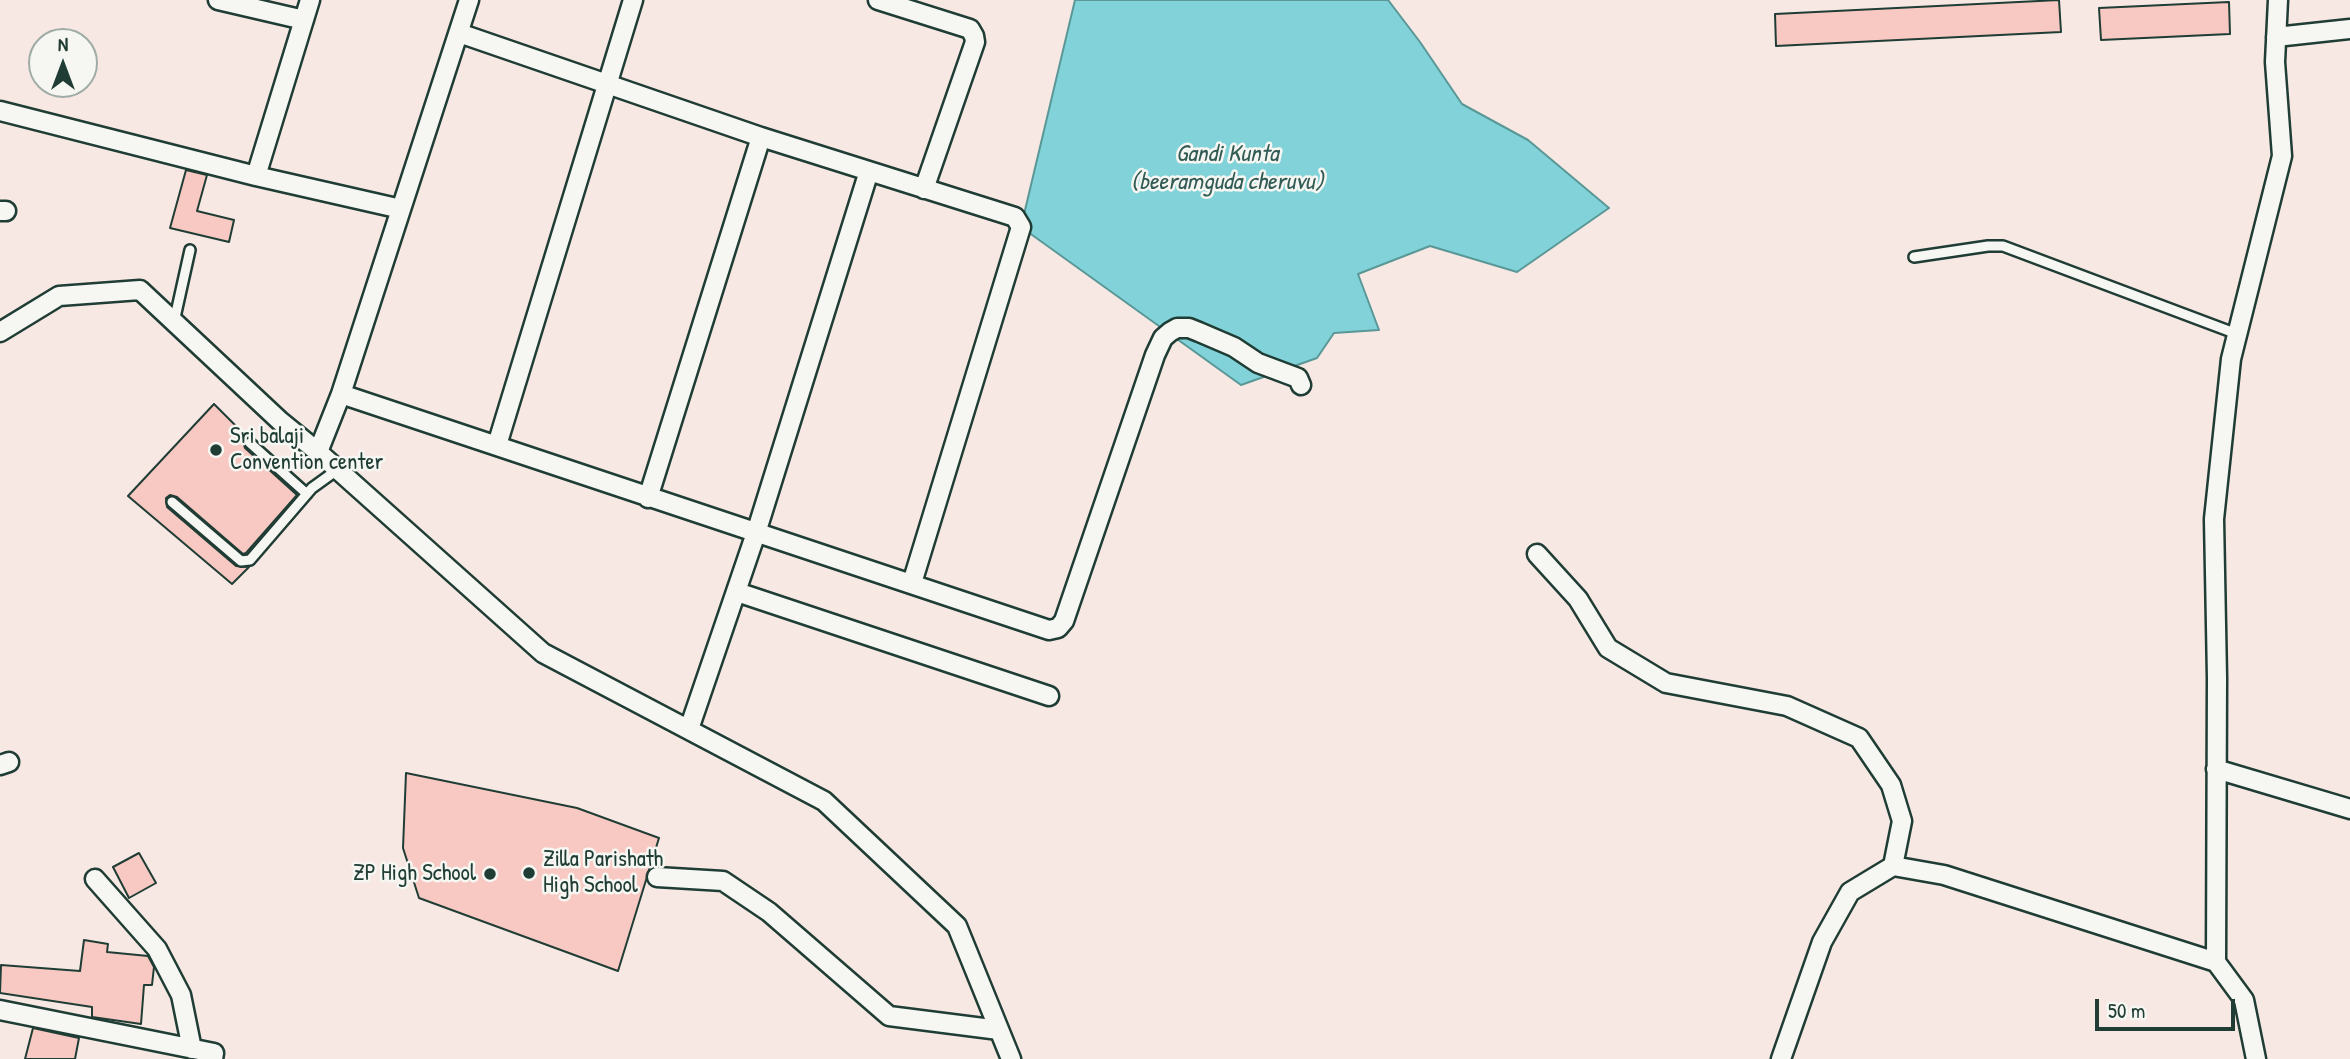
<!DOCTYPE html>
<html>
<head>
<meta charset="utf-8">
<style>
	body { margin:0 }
	#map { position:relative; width:2350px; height:1059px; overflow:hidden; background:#f7e8e4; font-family:"Patrick Hand",sans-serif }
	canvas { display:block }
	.north { position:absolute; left:28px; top:28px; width:70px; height:70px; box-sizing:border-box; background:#f6f6f2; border:2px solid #a0aca6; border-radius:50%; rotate:0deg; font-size:19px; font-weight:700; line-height:28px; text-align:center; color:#1f3d34 }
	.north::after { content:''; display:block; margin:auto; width:24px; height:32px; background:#1f3d34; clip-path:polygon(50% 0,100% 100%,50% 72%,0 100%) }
	.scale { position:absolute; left:2095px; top:999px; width:140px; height:32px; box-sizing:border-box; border:4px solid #1f3d34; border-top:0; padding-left:9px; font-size:21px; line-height:24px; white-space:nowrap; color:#1f3d34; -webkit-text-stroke:5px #f6f6f2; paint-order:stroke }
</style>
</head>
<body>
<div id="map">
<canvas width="2350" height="1059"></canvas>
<div class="north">N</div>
<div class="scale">50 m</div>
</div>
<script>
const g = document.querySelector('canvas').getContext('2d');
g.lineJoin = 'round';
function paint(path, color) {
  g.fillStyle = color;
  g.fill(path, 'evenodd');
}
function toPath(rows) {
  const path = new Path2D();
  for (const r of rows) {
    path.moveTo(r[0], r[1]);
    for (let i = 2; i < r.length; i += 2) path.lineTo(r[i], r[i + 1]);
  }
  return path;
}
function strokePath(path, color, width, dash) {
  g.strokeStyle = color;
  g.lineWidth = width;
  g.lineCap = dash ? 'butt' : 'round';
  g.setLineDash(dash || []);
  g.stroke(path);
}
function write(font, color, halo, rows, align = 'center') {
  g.font = font + ' "Patrick Hand",sans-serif';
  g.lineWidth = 5;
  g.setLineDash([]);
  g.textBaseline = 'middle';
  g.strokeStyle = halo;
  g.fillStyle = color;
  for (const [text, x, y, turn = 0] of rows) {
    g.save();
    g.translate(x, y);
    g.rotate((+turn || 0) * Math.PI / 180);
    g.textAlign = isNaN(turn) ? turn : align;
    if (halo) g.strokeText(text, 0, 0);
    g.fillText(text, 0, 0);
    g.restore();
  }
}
const water = toPath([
	[1075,0,1388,0,1420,42,1462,104,1528,140,1609,208,1517,272,1430,246,1358,274,1379,330,1334,333,1317,358,1241,385,1021,227,1075,0]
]);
paint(water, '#81d3d9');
strokePath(water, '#5a9797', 2);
const building = toPath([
	[2059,0,2061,32,1776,46,1775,14,2059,0],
	[2229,2,2230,34,2101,40,2099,8,2229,2],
	[186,170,207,175,197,211,234,220,229,242,170,228,186,170],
	[214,404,247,437,243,442,245,448,297,495,246,553,243,554,177,497,170,495,166,498,167,507,236,566,249,567,232,584,128,496,214,404],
	[406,773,577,808,659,838,618,971,419,898,403,848,406,773],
	[139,853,156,883,129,898,113,867,139,853],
	[84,940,108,944,107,952,148,956,154,967,152,985,144,985,141,1024,92,1017,92,1007,0,993,1,965,80,971,84,940],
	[33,1028,79,1038,75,1059,25,1059,33,1028]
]);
paint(building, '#f8c8c2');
strokePath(building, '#1f3d34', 2);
const lane = toPath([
	[1914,257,1988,246,2003,246,2237,334],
	[174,322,190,250],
	[250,443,307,494],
	[172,502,241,561,250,560,312,488,337,470]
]);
const street = toPath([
	[218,0,304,20],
	[878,0,970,29,974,36,975,42,924,189],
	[459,33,761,137,1015,217,1021,227,912,583],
	[2276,37,2350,29],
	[0,111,256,176,401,209],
	[256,176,310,0],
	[0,211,6,211],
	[0,332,59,296,140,290,280,421,318,452,543,653,824,801,957,926,1011,1059],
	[341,394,1049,630,1058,628,1064,621,1155,355,1163,338,1170,332,1177,328,1189,328,1199,332,1234,347,1258,363,1298,378,1301,385],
	[497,445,633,0],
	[318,452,341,394,469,0],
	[648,498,761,137],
	[1537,554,1578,599,1608,648,1666,683,1787,706,1859,738,1891,785,1902,821,1893,866],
	[737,592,1049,696],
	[689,729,756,533,869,171],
	[0,765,9,762],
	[2216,769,2350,809],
	[657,877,723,881,769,912,889,1016,999,1030],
	[95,879,157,949,181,995,192,1049],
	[2216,962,2217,678,2214,519,2231,359,2282,156,2275,62,2278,0],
	[0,1010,214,1053,213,1059],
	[1781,1059,1822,942,1850,892,1893,866,1944,875,2216,962,2244,1000,2256,1059]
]);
strokePath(lane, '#1f3d34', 14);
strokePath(street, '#1f3d34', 23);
strokePath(lane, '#f6f6f2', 9);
strokePath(street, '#f6f6f2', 18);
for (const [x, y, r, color] of [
	[216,450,7,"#1f3d34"],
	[529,873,7,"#1f3d34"],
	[490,874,7,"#1f3d34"]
]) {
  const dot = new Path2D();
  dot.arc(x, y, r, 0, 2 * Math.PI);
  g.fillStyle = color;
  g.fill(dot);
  strokePath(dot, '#f6f6f2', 2.5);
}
write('23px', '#1f3d34', '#f6f6f2', [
	["Sri balaji",230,437],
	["Convention center",230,463],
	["Zilla Parishath",543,860],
	["High School",543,886],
	["ZP High School",476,874,"right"]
], 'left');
write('italic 24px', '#335b55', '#f6f6f2', [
	["Gandi Kunta",1227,155],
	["(beeramguda cheruvu)",1227,183]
]);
</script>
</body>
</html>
